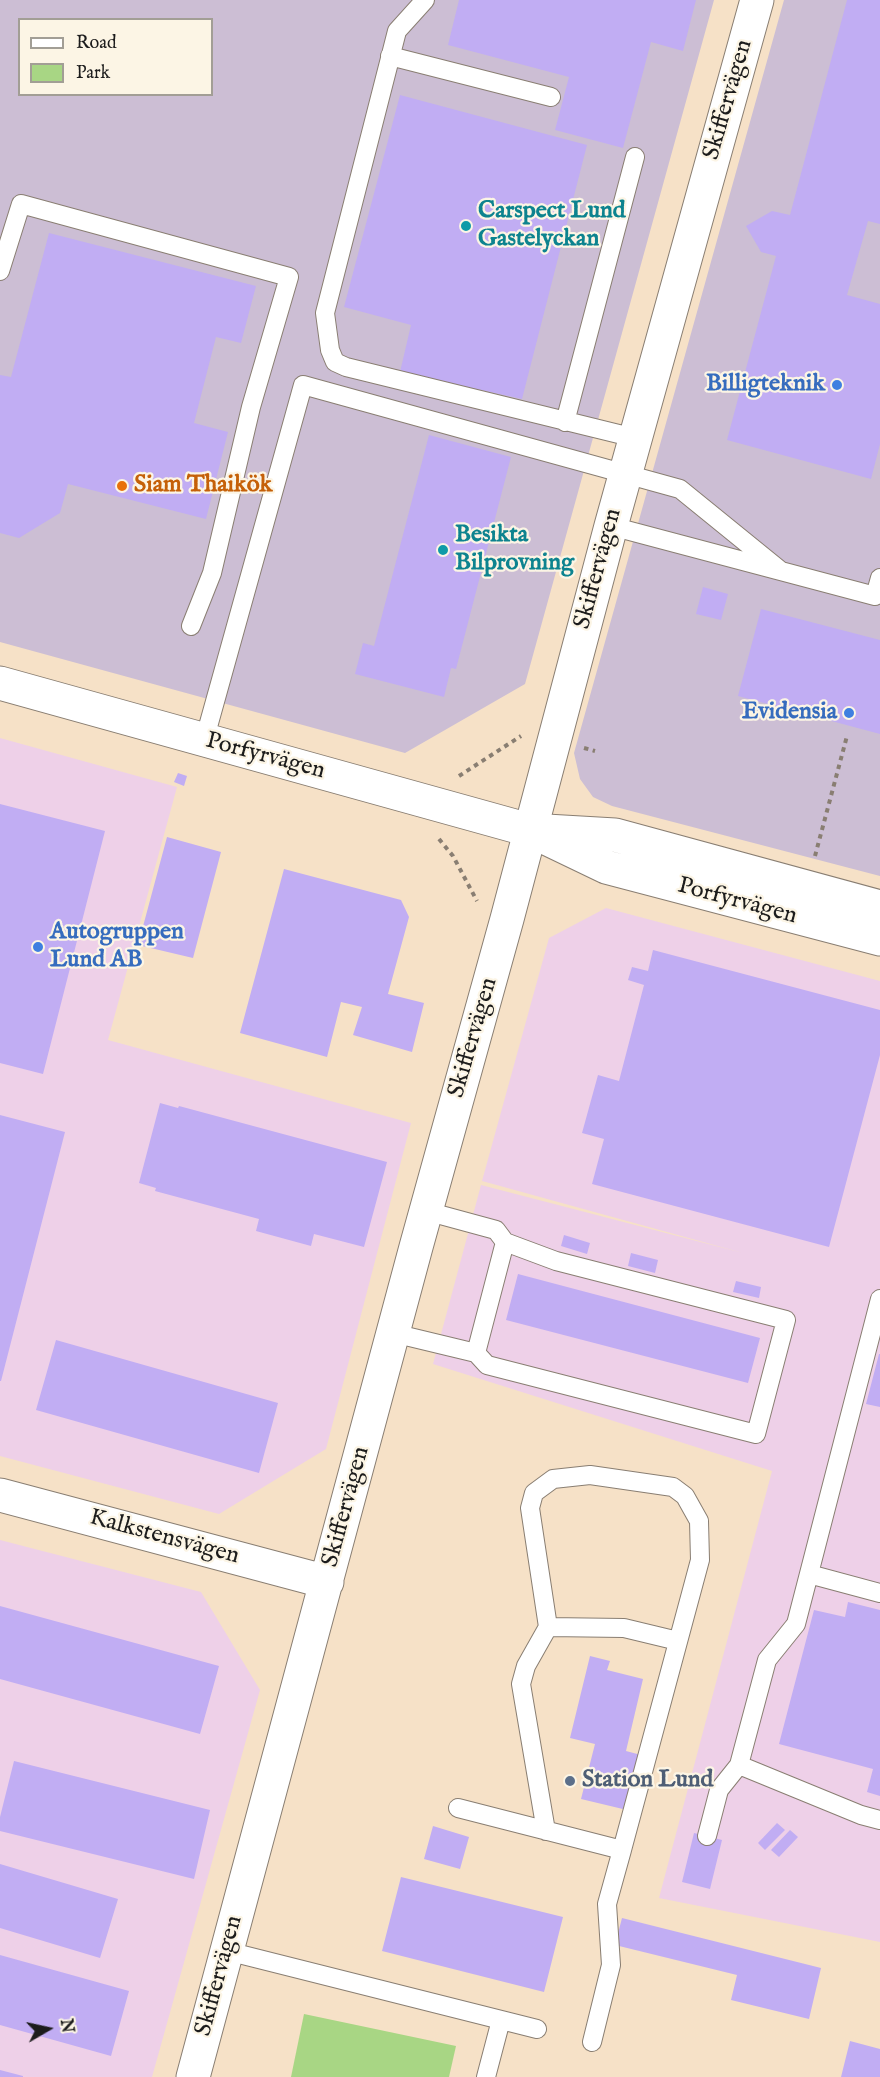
<!DOCTYPE html>
<html>
<head>
<meta charset="utf-8">
<style>
	body { margin:0 }
	#map { position:relative; width:880px; height:2077px; overflow:hidden; background:#f6e1c7; font-family:"IM FELL English",serif }
	canvas { display:block }
	.legend { position:absolute; left:18px; top:18px; width:195px; height:78px; box-sizing:border-box; background:#fcf5e5; border:2px solid #a29e95; margin:0; padding:8px 10px; list-style:none; font-size:18px; color:#1c1c1c }
	.legend li { display:flex; align-items:center; gap:12px; height:30px }
	.legend b { width:30px; border:2px solid #a29e95 }
	.north { position:absolute; left:18px; top:1999px; width:60px; height:60px; -webkit-text-stroke:4px #fcf5e5; paint-order:stroke; rotate:81deg; font-size:16px; font-weight:700; line-height:24px; text-align:center; color:#1c1c1c }
	.north::after { content:''; display:block; margin:auto; width:21px; height:27px; background:#1c1c1c; clip-path:polygon(50% 0,100% 100%,50% 72%,0 100%) }
</style>
</head>
<body>
<div id="map">
<canvas width="880" height="2077"></canvas>
<ul class="legend">
<li><b style="height:8px;background:#fff"></b>Road</li>
<li><b style="height:16px;background:#a8d684"></b>Park</li>
</ul>
<div class="north">N</div>
</div>
<script>
const g = document.querySelector('canvas').getContext('2d');
g.lineJoin = 'round';
function paint(path, color) {
  g.fillStyle = color;
  g.fill(path, 'evenodd');
}
function toPath(rows) {
  const path = new Path2D();
  for (const r of rows) {
    path.moveTo(r[0], r[1]);
    for (let i = 2; i < r.length; i += 2) path.lineTo(r[i], r[i + 1]);
  }
  return path;
}
function strokePath(path, color, width, dash) {
  g.strokeStyle = color;
  g.lineWidth = width;
  g.lineCap = dash ? 'butt' : 'round';
  g.setLineDash(dash || []);
  g.stroke(path);
}
function write(font, color, halo, rows, align = 'center') {
  g.font = font + ' "IM FELL English",serif';
  g.lineWidth = 4.5;
  g.setLineDash([]);
  g.textBaseline = 'middle';
  g.strokeStyle = halo;
  g.fillStyle = color;
  for (const [text, x, y, turn = 0] of rows) {
    g.save();
    g.translate(x, y);
    g.rotate((+turn || 0) * Math.PI / 180);
    g.textAlign = isNaN(turn) ? turn : align;
    if (halo) g.strokeText(text, 0, 0);
    g.fillText(text, 0, 0);
    g.restore();
  }
}
paint(toPath([
	[0,738,177,787,108,1040,411,1123,326,1449,219,1514,0,1456],
	[606,908,880,981,880,1942,659,1898,772,1471,433,1364,481,1185,743,1253,482,1181,549,938],
	[0,1540,201,1592,260,1690,152,2077,0,2077]
]), '#eed0e8');
paint(toPath([
	[0,0,714,0,525,684,405,753,0,642],
	[20,20,212,20,212,94,20,94],
	[784,0,880,0,880,876,612,806,593,797,580,779,574,753]
]), '#ccbed4');
paint(toPath([
	[304,2014,456,2046,449,2077,291,2077]
]), '#a8d684');
paint(toPath([
	[459,0,696,0,683,51,651,42,623,148,555,130,569,77,448,45],
	[847,0,880,0,880,224,868,221,847,295,880,304,880,444,871,479,727,440,776,256,761,252,746,226,772,211,790,215],
	[400,95,587,145,522,399,400,372,411,325,344,307],
	[49,233,256,286,241,343,216,337,194,423,228,432,206,519,68,484,60,513,19,538,0,533,0,375,11,377],
	[429,435,511,457,456,669,451,668,444,697,355,674,363,643,374,646],
	[703,587,728,594,721,620,696,614],
	[761,609,880,640,880,734,738,696],
	[178,773,187,776,184,786,174,782],
	[0,804,105,831,43,1074,0,1063],
	[167,837,221,852,193,958,138,945],
	[284,869,401,900,409,917,388,994,424,1003,412,1052,353,1035,362,1007,341,1002,327,1057,240,1033],
	[653,950,880,1010,880,1055,829,1247,592,1184,604,1139,582,1133,598,1075,619,1081,644,985,628,980,632,967,648,971],
	[160,1103,178,1108,179,1106,387,1162,364,1247,314,1234,311,1246,256,1231,259,1219,155,1191,156,1188,139,1183],
	[0,1115,65,1132,1,1381,0,1381],
	[564,1235,590,1243,587,1254,561,1246],
	[631,1253,658,1260,655,1273,628,1266],
	[518,1274,760,1338,748,1383,506,1320],
	[736,1281,761,1287,759,1298,733,1292],
	[56,1340,278,1403,259,1473,36,1410],
	[879,1354,880,1354,880,1407,866,1404],
	[848,1602,880,1610,880,1796,867,1792,873,1769,779,1744,814,1610,845,1617],
	[0,1606,219,1666,200,1734,0,1679],
	[590,1656,610,1661,607,1670,643,1679,626,1751,641,1755,627,1810,581,1799,595,1744,570,1738],
	[14,1761,210,1810,194,1879,0,1831,0,1817],
	[777,1823,785,1830,765,1850,758,1843],
	[433,1826,469,1837,460,1869,424,1859],
	[790,1830,798,1837,779,1857,771,1850],
	[694,1833,722,1840,710,1889,682,1882],
	[0,1864,118,1899,100,1958,0,1928],
	[401,1877,563,1917,544,1992,382,1951],
	[622,1918,821,1968,809,2019,731,2000,737,1975,615,1945],
	[0,1955,129,1991,111,2056,0,2025],
	[850,2041,880,2049,880,2077,841,2077],
	[0,2070,23,2076,23,2077,0,2077]
]), '#c1adf3');
const lane = toPath([
	[425,0,397,31,325,313,330,350,335,362,346,367,635,438],
	[390,56,551,97],
	[0,271,21,204,289,277,251,407,212,573,191,626],
	[565,422,635,157],
	[611,526,875,596,880,578],
	[204,741,303,385,680,489,781,571],
	[880,1299,796,1624,767,1660,739,1765,861,1815,880,1820],
	[393,1333,476,1353,487,1365,756,1434,786,1320,556,1261,505,1242,496,1230,426,1211],
	[476,1353,505,1242],
	[809,1574,880,1593],
	[548,1627,624,1628,678,1641],
	[458,1808,622,1850,607,1904,611,1965,592,2042],
	[546,1831,521,1684,526,1666,548,1627,530,1508,534,1493,553,1479,590,1475,673,1487,685,1496,699,1521,700,1560,622,1850],
	[707,1836,719,1790,739,1765],
	[227,1951,537,2029],
	[486,2077,501,2020]
]);
const street = toPath([
	[0,1495,327,1582],
	[193,2077,416,1247,507,919,611,526,757,0]
]);
const secondary = toPath([
	[0,683,529,830,606,867,880,939],
	[546,831,615,835,880,907]
]);
strokePath(lane, '#897e72', 20);
strokePath(street, '#897e72', 35);
strokePath(secondary, '#897e72', 35);
strokePath(toPath([
	[584,748,595,751],
	[459,776,521,736],
	[439,839,453,856,477,901],
	[815,856,847,736]
]), '#897e72', 4, [4.5, 4.5]);
strokePath(lane, '#fff', 18);
strokePath(street, '#fff', 33);
strokePath(secondary, '#fff', 33);
for (const [x, y, r, color] of [
	[466,226,6,"#0f9aa8"],
	[837,385,6,"#3f7fe0"],
	[122,486,6,"#e8710a"],
	[443,550,6,"#0f9aa8"],
	[849,713,6,"#3f7fe0"],
	[38,947,6,"#3f7fe0"],
	[570,1781,6,"#5c6f8a"]
]) {
  const dot = new Path2D();
  dot.arc(x, y, r, 0, 2 * Math.PI);
  g.fillStyle = color;
  g.fill(dot);
  strokePath(dot, '#fcf5e5', 2);
}
write('24px', '#1c1c1c', '#fcf5e5', [
	["Skiffervägen",729,100,-74],
	["Skiffervägen",599,569,-75],
	["Porfyrvägen",265,757,15],
	["Porfyrvägen",737,902,15],
	["Skiffervägen",474,1038,-74],
	["Skiffervägen",347,1507,-75],
	["Kalkstensvägen",164,1538,15],
	["Skiffervägen",220,1976,-75]
]);
write('bold 24px', '#0d838f', '#fcf5e5', [
	["Carspect Lund",478,212],
	["Gastelyckan",478,240],
	["Besikta",455,536],
	["Bilprovning",455,564]
], 'left');
write('bold 24px', '#366cbe', '#fcf5e5', [
	["Billigteknik",825,385],
	["Evidensia",837,713],
	["Autogruppen",50,933,"left"],
	["Lund AB",50,961,"left"]
], 'right');
write('bold 24px', '#c56008', '#fcf5e5', [
	["Siam Thaikök",134,486]
], 'left');
write('bold 24px', '#4e5e75', '#fcf5e5', [
	["Station Lund",582,1781]
], 'left');
</script>
</body>
</html>
